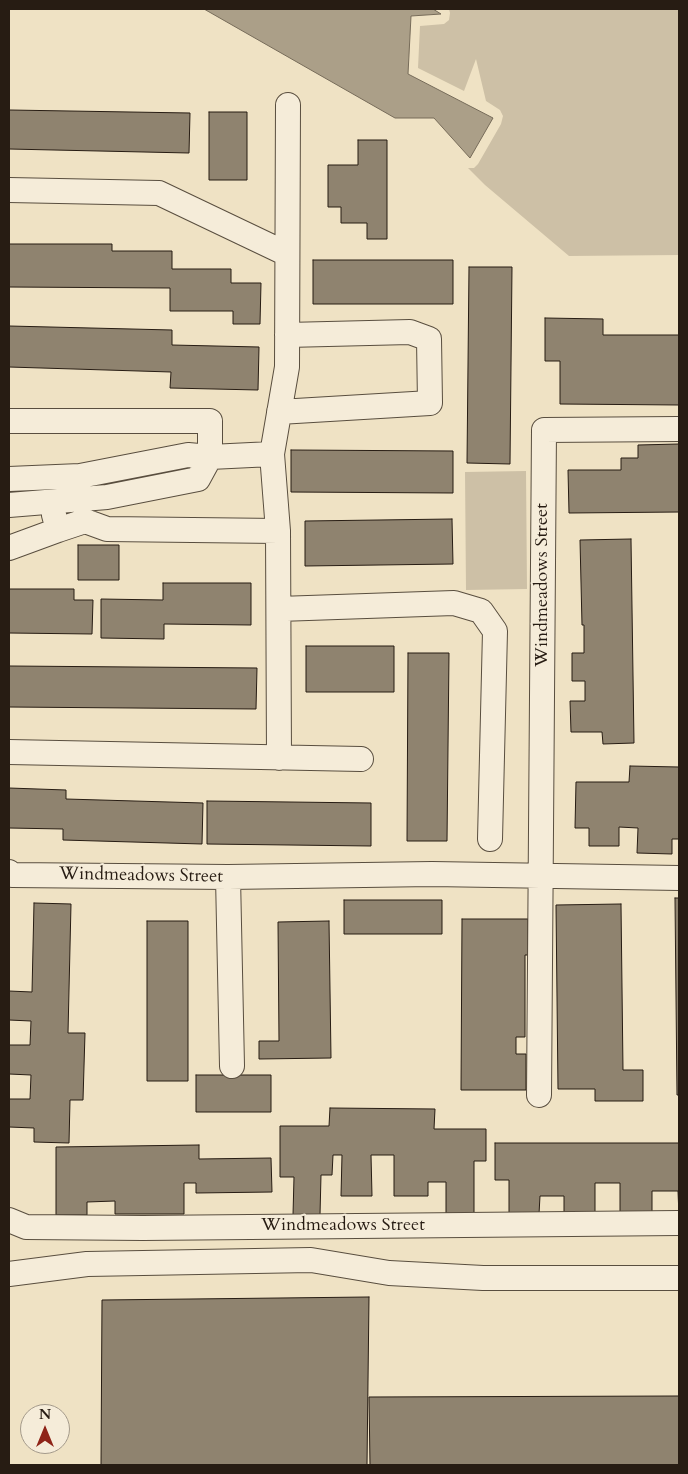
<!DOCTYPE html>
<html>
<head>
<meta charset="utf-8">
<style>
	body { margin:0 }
	#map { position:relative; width:688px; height:1474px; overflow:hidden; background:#efe2c4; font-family:Cardo,serif }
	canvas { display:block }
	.frame { position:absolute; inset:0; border:10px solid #271c13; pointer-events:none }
	.north { position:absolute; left:20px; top:1404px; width:50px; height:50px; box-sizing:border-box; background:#f5ecd9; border:1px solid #a3998a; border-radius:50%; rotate:0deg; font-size:14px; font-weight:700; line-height:20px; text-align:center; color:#271c13 }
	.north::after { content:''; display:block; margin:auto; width:18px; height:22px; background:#8f2418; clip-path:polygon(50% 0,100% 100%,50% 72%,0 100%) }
</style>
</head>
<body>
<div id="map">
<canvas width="688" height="1474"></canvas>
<div class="frame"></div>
<div class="north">N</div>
</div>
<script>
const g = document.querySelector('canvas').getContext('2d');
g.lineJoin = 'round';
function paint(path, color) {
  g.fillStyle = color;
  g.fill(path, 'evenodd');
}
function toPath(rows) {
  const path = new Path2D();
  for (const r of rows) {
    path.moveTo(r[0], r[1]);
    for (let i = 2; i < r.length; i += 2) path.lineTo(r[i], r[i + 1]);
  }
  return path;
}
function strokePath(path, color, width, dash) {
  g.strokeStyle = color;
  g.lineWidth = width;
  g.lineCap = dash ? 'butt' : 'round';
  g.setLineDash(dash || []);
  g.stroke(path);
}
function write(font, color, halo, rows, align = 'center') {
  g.font = font + ' Cardo,serif';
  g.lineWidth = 4;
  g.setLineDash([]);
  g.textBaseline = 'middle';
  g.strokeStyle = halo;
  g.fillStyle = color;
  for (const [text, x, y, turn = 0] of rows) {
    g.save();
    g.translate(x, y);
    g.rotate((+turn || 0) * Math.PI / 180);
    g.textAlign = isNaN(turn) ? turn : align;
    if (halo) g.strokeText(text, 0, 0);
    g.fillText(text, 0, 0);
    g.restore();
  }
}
paint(toPath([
	[449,9,679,9,679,255,569,256,485,185,468,168,474,168,478,164,501,124,503,116,500,110,486,101,476,59,464,91,418,68,420,26,444,24,449,20,450,13],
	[526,471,527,589,466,590,465,472]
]), '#cdc0a6');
const water = toPath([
	[204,9,433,9,441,14,411,16,408,74,493,118,470,158,434,118,395,118,204,9]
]);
paint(water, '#ab9f88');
strokePath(water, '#766b59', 1);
const building = toPath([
	[9,110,190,113,189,153,9,149,9,110],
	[209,112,247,112,247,180,209,180,209,112],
	[358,140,387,140,387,239,367,239,367,223,341,223,341,207,328,207,328,165,358,165,358,140],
	[9,244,112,244,112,251,172,251,172,269,231,269,231,283,261,283,260,324,233,324,233,311,170,311,170,288,9,287,9,244],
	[313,260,453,260,453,304,313,304,313,260],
	[469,267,512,267,510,464,467,463,469,267],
	[545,318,603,319,603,335,679,335,679,405,560,404,560,361,545,361,545,318],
	[9,326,172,330,172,345,259,347,258,390,170,388,171,372,9,367,9,326],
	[679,444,679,512,569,513,568,470,621,470,621,458,638,458,638,445,679,444],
	[291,450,453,451,453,493,291,492,291,450],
	[452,519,453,564,305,566,305,521,452,519],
	[631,539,634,743,603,744,602,732,571,732,570,701,585,701,585,681,572,681,572,653,584,653,584,625,582,625,580,540,631,539],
	[78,545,119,545,119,580,78,580,78,545],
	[163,583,251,583,251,625,164,624,164,639,101,638,101,599,163,600,163,583],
	[9,589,74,589,74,600,93,600,92,634,9,633,9,589],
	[306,646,394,646,394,692,306,692,306,646],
	[408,653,449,653,447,841,407,841,408,653],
	[9,666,257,668,256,709,9,707,9,666],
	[630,766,679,767,679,839,672,839,672,854,637,853,638,828,619,827,619,846,589,846,589,828,575,828,576,782,629,782,630,766],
	[9,788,66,790,66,799,203,803,202,844,63,840,63,829,9,828,9,788],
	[207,801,371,803,371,846,207,844,207,801],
	[675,898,679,898,679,1095,677,1095,675,898],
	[344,900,442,900,442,934,344,934,344,900],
	[34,903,71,904,68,1033,85,1033,83,1100,70,1100,69,1143,34,1142,34,1128,9,1127,9,1099,30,1099,31,1075,9,1074,9,1045,30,1045,31,1021,9,1020,9,991,32,992,34,903],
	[621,904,623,1070,643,1070,643,1101,595,1101,595,1089,558,1089,556,905,621,904],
	[462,919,528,919,528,955,525,955,525,1037,516,1037,516,1054,526,1054,526,1090,461,1090,462,919],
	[147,921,188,921,188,1081,147,1081,147,921],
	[329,921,331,1058,259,1059,259,1041,279,1041,278,922,329,921],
	[196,1075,271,1075,271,1112,196,1112,196,1075],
	[330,1108,435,1109,434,1129,486,1129,486,1161,474,1161,474,1216,446,1216,446,1182,428,1182,428,1196,394,1196,394,1155,371,1155,372,1196,341,1196,342,1155,333,1155,332,1175,321,1175,320,1215,293,1215,294,1177,280,1177,280,1126,329,1126,330,1108],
	[495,1143,679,1143,679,1216,678,1191,652,1191,652,1216,620,1216,620,1183,595,1183,595,1215,564,1215,564,1196,540,1196,539,1214,509,1214,509,1180,495,1180,495,1143],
	[199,1145,199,1159,271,1158,272,1192,196,1193,196,1183,184,1183,184,1214,115,1214,115,1201,87,1202,87,1215,56,1215,56,1147,199,1145],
	[369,1297,367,1465,101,1465,102,1300,369,1297],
	[679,1396,679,1465,370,1465,369,1397,679,1396]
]);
paint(building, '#8f836f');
strokePath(building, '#271c13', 1);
const minor = toPath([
	[9,190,159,193,287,254],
	[279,412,430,403,429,339,410,332,287,335],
	[9,421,210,421,210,457,198,479,107,497,9,505],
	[9,479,80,476,188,455,210,457,272,454],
	[58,530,85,521,107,529,278,531],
	[9,548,58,530,54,515],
	[279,609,454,603,481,611,495,631,490,839],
	[9,752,361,759],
	[279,758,278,531,272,454,287,367,288,105],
	[9,872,12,875,228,877,432,874,679,878],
	[228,877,232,1066],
	[539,1095,544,430,679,429],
	[9,1220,26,1227,143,1228,679,1223],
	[9,1274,87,1264,311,1260,389,1273,483,1278,679,1278]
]);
strokePath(minor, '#594e3f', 26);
strokePath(minor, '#f5ecd9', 24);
write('18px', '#271c13', '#f5ecd9', [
	["Windmeadows Street",543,585,-90],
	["Windmeadows Street",141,876,1],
	["Windmeadows Street",343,1226]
]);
</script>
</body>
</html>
